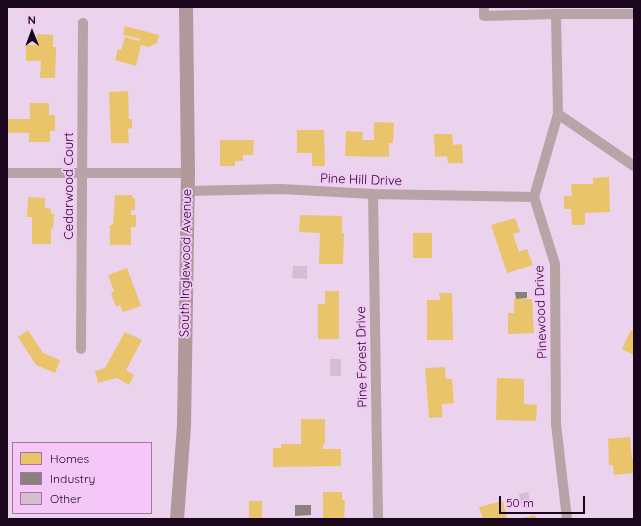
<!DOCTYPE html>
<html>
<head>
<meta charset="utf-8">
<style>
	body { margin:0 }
	#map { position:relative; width:641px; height:526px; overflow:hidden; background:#ebd2ed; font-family:Quicksand,sans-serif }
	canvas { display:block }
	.frame { position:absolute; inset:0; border:8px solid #1b071d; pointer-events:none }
	.legend { position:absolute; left:12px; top:442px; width:140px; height:72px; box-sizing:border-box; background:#f5c7f8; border:1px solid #9e7aa0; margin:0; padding:5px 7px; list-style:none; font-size:12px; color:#1b071d }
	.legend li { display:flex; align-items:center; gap:8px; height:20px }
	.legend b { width:20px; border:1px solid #9e7aa0 }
	.north { position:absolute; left:12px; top:12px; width:40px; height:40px; -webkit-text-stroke:3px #f5c7f8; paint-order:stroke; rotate:359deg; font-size:11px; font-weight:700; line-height:16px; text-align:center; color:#1b071d }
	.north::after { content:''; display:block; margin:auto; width:14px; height:18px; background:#1b071d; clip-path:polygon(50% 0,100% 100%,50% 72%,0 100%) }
	.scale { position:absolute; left:499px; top:496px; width:86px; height:18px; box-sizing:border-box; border:2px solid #1b071d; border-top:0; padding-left:5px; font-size:12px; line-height:14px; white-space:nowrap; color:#1b071d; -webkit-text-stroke:3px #f5c7f8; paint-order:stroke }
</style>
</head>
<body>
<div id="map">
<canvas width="641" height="526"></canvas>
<div class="frame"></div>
<ul class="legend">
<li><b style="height:11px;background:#e9c46a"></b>Homes</li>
<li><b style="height:11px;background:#8a817c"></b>Industry</li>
<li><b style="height:11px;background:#d6bdd1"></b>Other</li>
</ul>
<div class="north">N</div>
<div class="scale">50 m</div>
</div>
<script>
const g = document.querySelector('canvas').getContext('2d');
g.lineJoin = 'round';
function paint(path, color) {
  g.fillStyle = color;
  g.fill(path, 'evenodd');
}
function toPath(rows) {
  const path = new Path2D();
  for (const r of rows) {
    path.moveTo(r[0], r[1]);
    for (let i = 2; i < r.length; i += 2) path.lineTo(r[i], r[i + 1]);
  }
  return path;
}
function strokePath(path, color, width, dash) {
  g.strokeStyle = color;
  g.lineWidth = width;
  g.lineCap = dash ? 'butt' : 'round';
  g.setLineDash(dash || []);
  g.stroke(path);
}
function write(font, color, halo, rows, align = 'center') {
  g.font = font + ' Quicksand,sans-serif';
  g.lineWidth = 4;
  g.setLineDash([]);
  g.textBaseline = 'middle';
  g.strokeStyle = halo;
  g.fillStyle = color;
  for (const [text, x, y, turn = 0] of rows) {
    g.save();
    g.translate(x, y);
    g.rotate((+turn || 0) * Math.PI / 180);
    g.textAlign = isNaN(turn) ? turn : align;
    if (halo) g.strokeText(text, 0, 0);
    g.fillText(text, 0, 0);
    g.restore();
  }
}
paint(toPath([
	[125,26,159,35,157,43,149,47,141,45,136,66,115,60,118,49,121,50,125,37,139,41,140,39,123,35],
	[37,34,53,35,53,47,56,47,55,78,40,78,41,61,26,61,26,45,37,45],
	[128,91,129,119,132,119,132,128,128,129,129,143,111,143,109,92],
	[30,103,49,103,49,115,55,115,55,131,50,131,50,142,29,142,29,133,7,133,7,119,30,119],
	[374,122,394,123,393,143,389,143,389,157,345,156,346,131,363,132,362,140,374,140],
	[297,130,324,130,325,166,312,166,312,153,297,153],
	[434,134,452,134,453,145,462,144,463,163,448,163,447,156,435,157],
	[220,140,254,140,253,155,243,155,243,161,235,161,235,166,220,166],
	[609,177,610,212,585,213,585,225,572,225,571,209,564,209,564,196,572,196,571,184,593,184,593,178],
	[115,195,132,195,132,198,135,198,135,210,131,210,131,215,136,215,136,227,131,227,131,245,110,245,110,225,113,225],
	[28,197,45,198,45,208,51,209,51,214,54,214,53,229,51,228,51,244,32,244,32,217,27,217],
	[300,215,342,216,342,233,344,233,343,264,319,264,320,233,299,232],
	[515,218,520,232,513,234,519,252,527,249,533,265,507,273,491,225],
	[413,233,432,233,432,258,413,258],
	[127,268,141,306,123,312,120,305,116,307,111,293,114,291,108,275],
	[325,291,339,291,339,339,318,339,318,304,325,304],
	[439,293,452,293,453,340,427,340,427,300,440,300],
	[514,299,532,299,534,333,508,334,508,313,514,313],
	[28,330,43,353,60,360,55,373,36,365,18,337],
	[631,330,634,331,634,355,622,349],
	[125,332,142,340,126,370,134,375,129,385,117,378,98,383,95,371,105,368],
	[445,367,446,379,452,379,454,403,442,404,442,417,429,418,425,368],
	[497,378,524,379,524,404,537,405,536,421,496,420],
	[301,419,325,419,325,444,323,445,323,449,341,449,341,466,273,467,273,448,281,448,281,444,301,444],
	[630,437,632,458,634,458,634,473,614,475,613,465,609,465,608,439],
	[323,492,342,492,342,500,345,500,344,519,323,519],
	[249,501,262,501,262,519,249,519],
	[503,501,507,519,483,519,479,507],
	[535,515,536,519,523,519,523,518]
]), '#e9c46a');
paint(toPath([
	[515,292,527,292,527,298,516,299],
	[295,505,311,505,311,515,295,516]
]), '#8a817c');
paint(toPath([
	[293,266,307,266,307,279,292,278],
	[330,359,341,359,341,376,330,376],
	[528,492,530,501,521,504,519,494]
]), '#d6bdd1');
strokePath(toPath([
	[484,7,484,16,556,14,634,14],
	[556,14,558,114,534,197,555,264,556,424,567,519],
	[558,114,634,166],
	[7,173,188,173],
	[187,191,281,189,373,194,534,197],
	[373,194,378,519],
	[81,349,83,23]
]), '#b8a3a6', 10);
strokePath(toPath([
	[177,519,184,426,188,173,186,7]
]), '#b0989b', 14);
write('13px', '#1b071d', '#f5c7f8', [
	["Pine Hill Drive",361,180,2],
	["Cedarwood Court",69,186,-90],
	["South Inglewood Avenue",186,263,-89],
	["Pinewood Drive",541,312,-92],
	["Pine Forest Drive",362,357,-91]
]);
</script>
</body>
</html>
